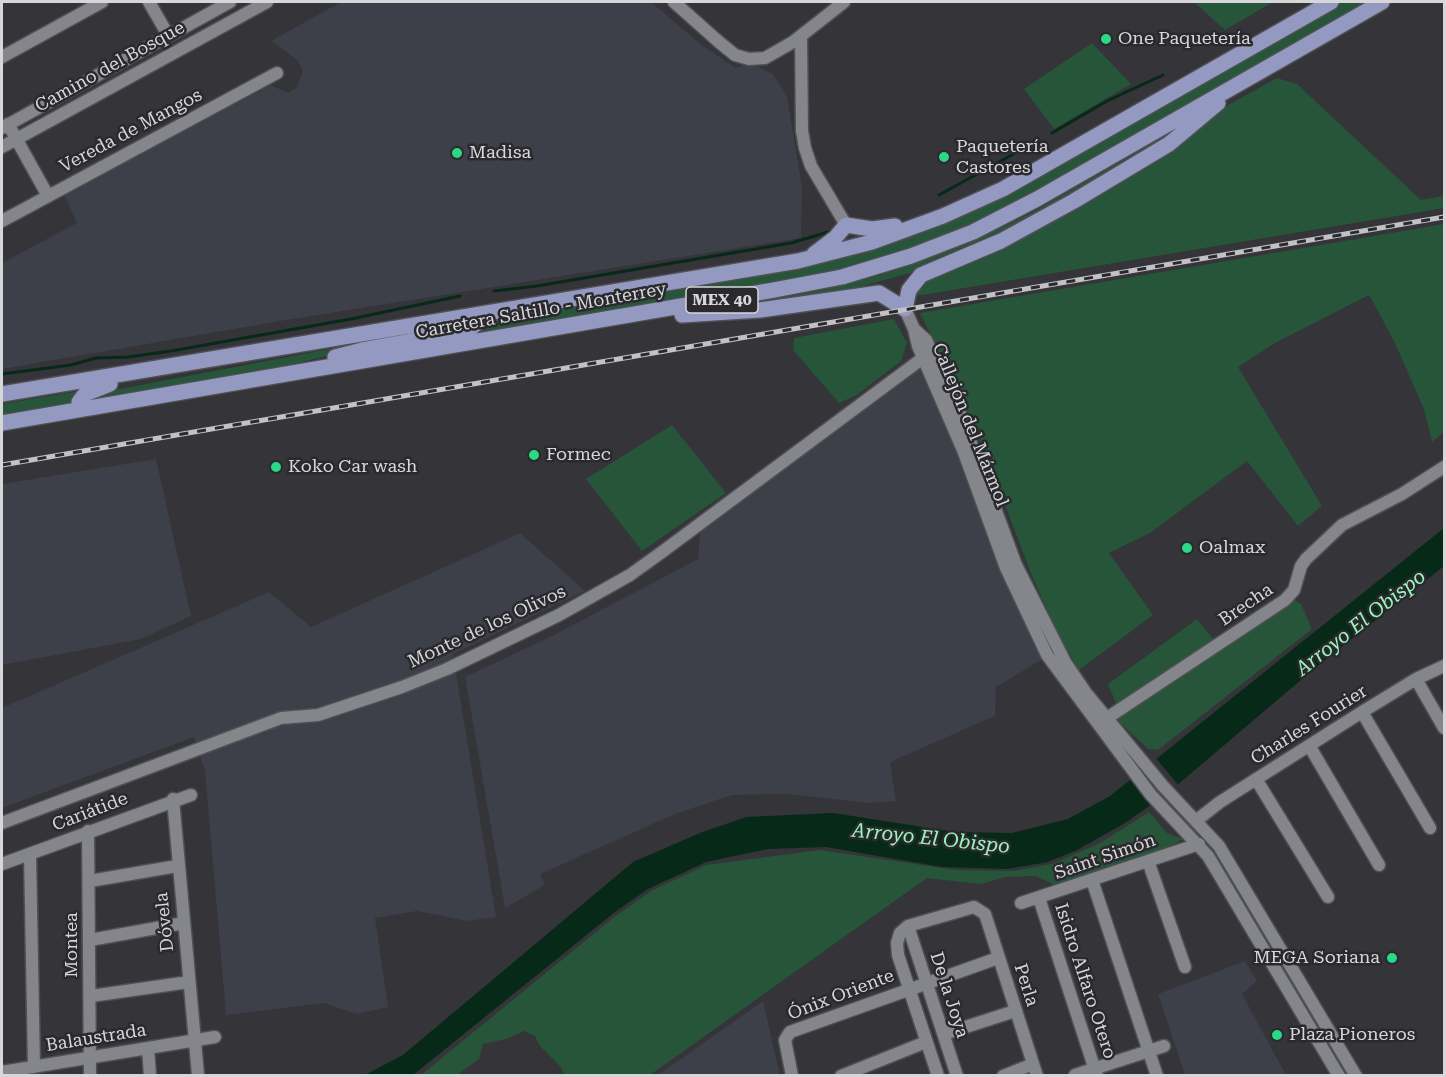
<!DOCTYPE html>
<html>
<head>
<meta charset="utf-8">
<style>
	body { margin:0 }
	#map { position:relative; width:1446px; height:1077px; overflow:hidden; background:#343439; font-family:"Roboto Serif",serif }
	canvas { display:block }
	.frame { position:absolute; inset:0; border:3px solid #d7d7da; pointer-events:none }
</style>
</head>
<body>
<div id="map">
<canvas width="1446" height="1077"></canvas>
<div class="frame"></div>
</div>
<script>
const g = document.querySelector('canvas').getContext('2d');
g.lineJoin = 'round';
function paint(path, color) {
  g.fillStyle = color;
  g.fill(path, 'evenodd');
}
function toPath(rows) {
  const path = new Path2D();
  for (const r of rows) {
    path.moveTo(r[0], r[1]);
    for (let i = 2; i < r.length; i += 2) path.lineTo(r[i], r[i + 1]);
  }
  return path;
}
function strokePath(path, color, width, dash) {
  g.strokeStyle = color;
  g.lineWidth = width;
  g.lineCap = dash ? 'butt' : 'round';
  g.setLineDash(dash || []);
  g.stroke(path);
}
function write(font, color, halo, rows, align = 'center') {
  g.font = font + ' "Roboto Serif",serif';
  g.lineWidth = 5;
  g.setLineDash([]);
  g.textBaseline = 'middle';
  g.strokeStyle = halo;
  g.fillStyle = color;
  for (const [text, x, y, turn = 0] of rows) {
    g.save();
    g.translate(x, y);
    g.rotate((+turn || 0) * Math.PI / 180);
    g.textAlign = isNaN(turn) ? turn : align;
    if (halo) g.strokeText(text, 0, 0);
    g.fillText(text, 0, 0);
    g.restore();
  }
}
paint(toPath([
	[341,2,651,2,703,46,736,68,751,63,773,74,787,96,802,187,801,238,280,321,2,369,2,263,77,223,64,195,271,85,288,93,297,87,303,70,296,59,271,41],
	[918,366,943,417,1003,579,1043,659,996,687,995,716,890,762,896,801,869,803,787,794,732,795,675,814,540,874,545,885,505,908,465,677,552,636,698,559,700,533],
	[156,459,191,616,141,639,2,665,2,484],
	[520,533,585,591,453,654,496,917,467,921,417,911,375,918,388,1007,357,1014,324,1003,226,1015,205,771,194,737,2,808,2,708,269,592,311,627],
	[1245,961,1257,981,1242,994,1286,1075,1185,1075,1158,994],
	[763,1001,780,1075,658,1075]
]), '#3d3f49');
paint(toPath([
	[1194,2,1273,2,1225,30],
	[1342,2,1368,2,1039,191,958,232,855,268,730,293,478,333,489,327,495,319,887,244,916,235,971,211],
	[1092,43,1131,84,1054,129,1024,89],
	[1277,78,1297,84,1421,200,1444,196,1444,208,916,296,917,288,923,280,992,252,1053,222,1146,168,1228,105],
	[1189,122,1114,173,983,242,913,272,859,287,758,304,735,304,838,286,881,275,975,240,1035,211],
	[1444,224,1444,432,1432,442,1424,409,1394,341,1369,295,1275,343,1238,367,1322,506,1298,526,1247,461,1150,533,1109,553,1153,615,1079,670,1055,628,1030,571,990,465,951,375,920,313],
	[894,319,907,343,901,361,857,395,839,403,793,350,794,338],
	[471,322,272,369,100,399,98,397,104,392],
	[80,391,75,394,72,403,2,416,2,404],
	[672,425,726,493,642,551,586,479],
	[1295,600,1301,604,1312,629,1158,750,1148,749,1117,720,1121,715,1108,684,1197,619,1221,649],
	[1149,812,1167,833,1183,839,1171,846,1055,885,1036,876,1005,877,981,884,927,878,650,1075,564,1075,561,1067,540,1046,535,1036,524,1031,506,1039,483,1044,479,1059,457,1075,421,1075,613,918,651,891,706,865,820,850,956,870,1014,871,1052,864,1100,843]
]), '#265539');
paint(toPath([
	[1444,528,1444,566,1315,668,1169,792,1125,823,1077,850,1048,862,1007,869,942,867,826,847,768,849,706,862,648,889,615,912,413,1075,363,1076,403,1055,633,862,700,833,746,817,833,813,955,832,1012,833,1068,819,1110,796]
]), '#072917');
paint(toPath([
	[1154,756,1180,787,1153,807,1130,776]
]), '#343439');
strokePath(toPath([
	[1052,133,1107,101,1163,75],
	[939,195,1039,140],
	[494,291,537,286,791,243,832,231],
	[2,374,71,365,96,358,128,357,171,351,351,319,460,296]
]), '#072917', 3);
const minor = toPath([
	[149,2,168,35],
	[674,2,719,42,735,55,749,59,765,58,793,42,844,2],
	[801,36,802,131,805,148,811,166,846,225],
	[2,57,102,2],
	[8,124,48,196],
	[2,128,230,2],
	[2,147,267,2],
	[2,221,277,73],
	[905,309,914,329,918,346,963,450,1006,568,1047,655,1151,795,1208,856,1339,1076],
	[915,330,926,340,958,408,1016,565,1065,662,1086,693,1163,786,1219,846,1356,1076],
	[1416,679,1444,728],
	[1362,712,1430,828],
	[1107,718,1285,600,1294,590,1301,566,1306,559,1342,525,1402,494,1444,467],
	[1310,747,1379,865],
	[1256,779,1328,897],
	[173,799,198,1075],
	[1197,820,1220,802,1362,712,1416,679,1444,666],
	[2,823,281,718,318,715,402,687,447,669,559,615,630,575,662,552,931,352],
	[88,831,90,1076],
	[30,854,34,1067],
	[1148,861,1185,967],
	[2,864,191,795],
	[1092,880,1157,1076],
	[90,881,177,866],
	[1039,898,1097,1076],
	[1021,903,1199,844],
	[908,926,957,1076],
	[90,940,184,923],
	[91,996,189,982],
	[944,1034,1015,1011],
	[148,1048,150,1076],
	[2,1072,215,1037],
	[1075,1075,1164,1046],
	[792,1076,785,1040,790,1032,998,958],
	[841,1076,926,1042],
	[938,1076,898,955,897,943,900,933,908,926,974,907,985,914,1037,1076],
	[1003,1076,1033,1064]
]);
const major = toPath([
	[814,254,835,238,846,225,872,229,895,226],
	[682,315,760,310,879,293,905,309,909,290,921,275,1001,241,1074,201,1169,144,1218,103],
	[335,357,362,350,468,331,477,323,481,314],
	[2,394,798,261,872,242,943,216,1003,189,1331,2],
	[79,409,79,402,85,394,110,384],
	[2,423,774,290,842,277,911,256,973,232,1037,199,1382,2]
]);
strokePath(minor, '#505054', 15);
strokePath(major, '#505054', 18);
strokePath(minor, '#85868b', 12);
strokePath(major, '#9499c2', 15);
const rail = toPath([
	[2,465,1444,217]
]);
strokePath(rail, '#c2c2c5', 5);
strokePath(rail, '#2a2a2e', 3, [9]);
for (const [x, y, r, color] of [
	[1106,39,6,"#2cd884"],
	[457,153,6,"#2cd884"],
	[944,157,6,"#2cd884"],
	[534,455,6,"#2cd884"],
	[276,467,6,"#2cd884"],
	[1187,548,6,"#2cd884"],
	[1392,958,6,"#2cd884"],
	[1277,1035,6,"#2cd884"]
]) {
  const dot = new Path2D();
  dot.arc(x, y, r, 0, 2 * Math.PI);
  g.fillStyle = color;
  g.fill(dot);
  strokePath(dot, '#2a2a2e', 2);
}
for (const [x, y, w] of [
	[722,300,72]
]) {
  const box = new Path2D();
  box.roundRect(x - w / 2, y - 13, w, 26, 4.5);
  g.fillStyle = '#2a2a2e';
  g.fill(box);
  strokePath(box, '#d7d7da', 1.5);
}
write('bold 16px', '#d7d7da', null, [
	["MEX 40",722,300]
]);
write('18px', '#d7d7da', '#2a2a2e', [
	["One Paquetería",1118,39],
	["Paquetería",956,147],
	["Castores",956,168],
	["Madisa",469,153],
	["Formec",546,455],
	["Koko Car wash",288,467],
	["Oalmax",1199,548],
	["MEGA Soriana",1380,958,"right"],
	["Plaza Pioneros",1289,1035]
], 'left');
write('18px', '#d7d7da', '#2a2a2e', [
	["Camino del Bosque",110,67,-29],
	["Vereda de Mangos",131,131,-28],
	["Carretera Saltillo - Monterrey",541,311,-10],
	["Callejón del Mármol",970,425,68],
	["Brecha",1246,605,-34],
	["Monte de los Olivos",487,627,-25],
	["Charles Fourier",1309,725,-32],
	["Cariátide",90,812,-21],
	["Saint Simón",1105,857,-19],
	["Dóvela",165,922,-96],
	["Montea",72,945,-90],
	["Isidro Alfaro Otero",1085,981,72],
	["Perla",1026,985,72],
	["Ónix Oriente",841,995,-21],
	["De la Joya",949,995,72],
	["Balaustrada",96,1038,-9]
]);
write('italic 20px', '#9af5bc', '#2a2a2e', [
	["Arroyo El Obispo",1361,623,-38],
	["Arroyo El Obispo",931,839,6]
]);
</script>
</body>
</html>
